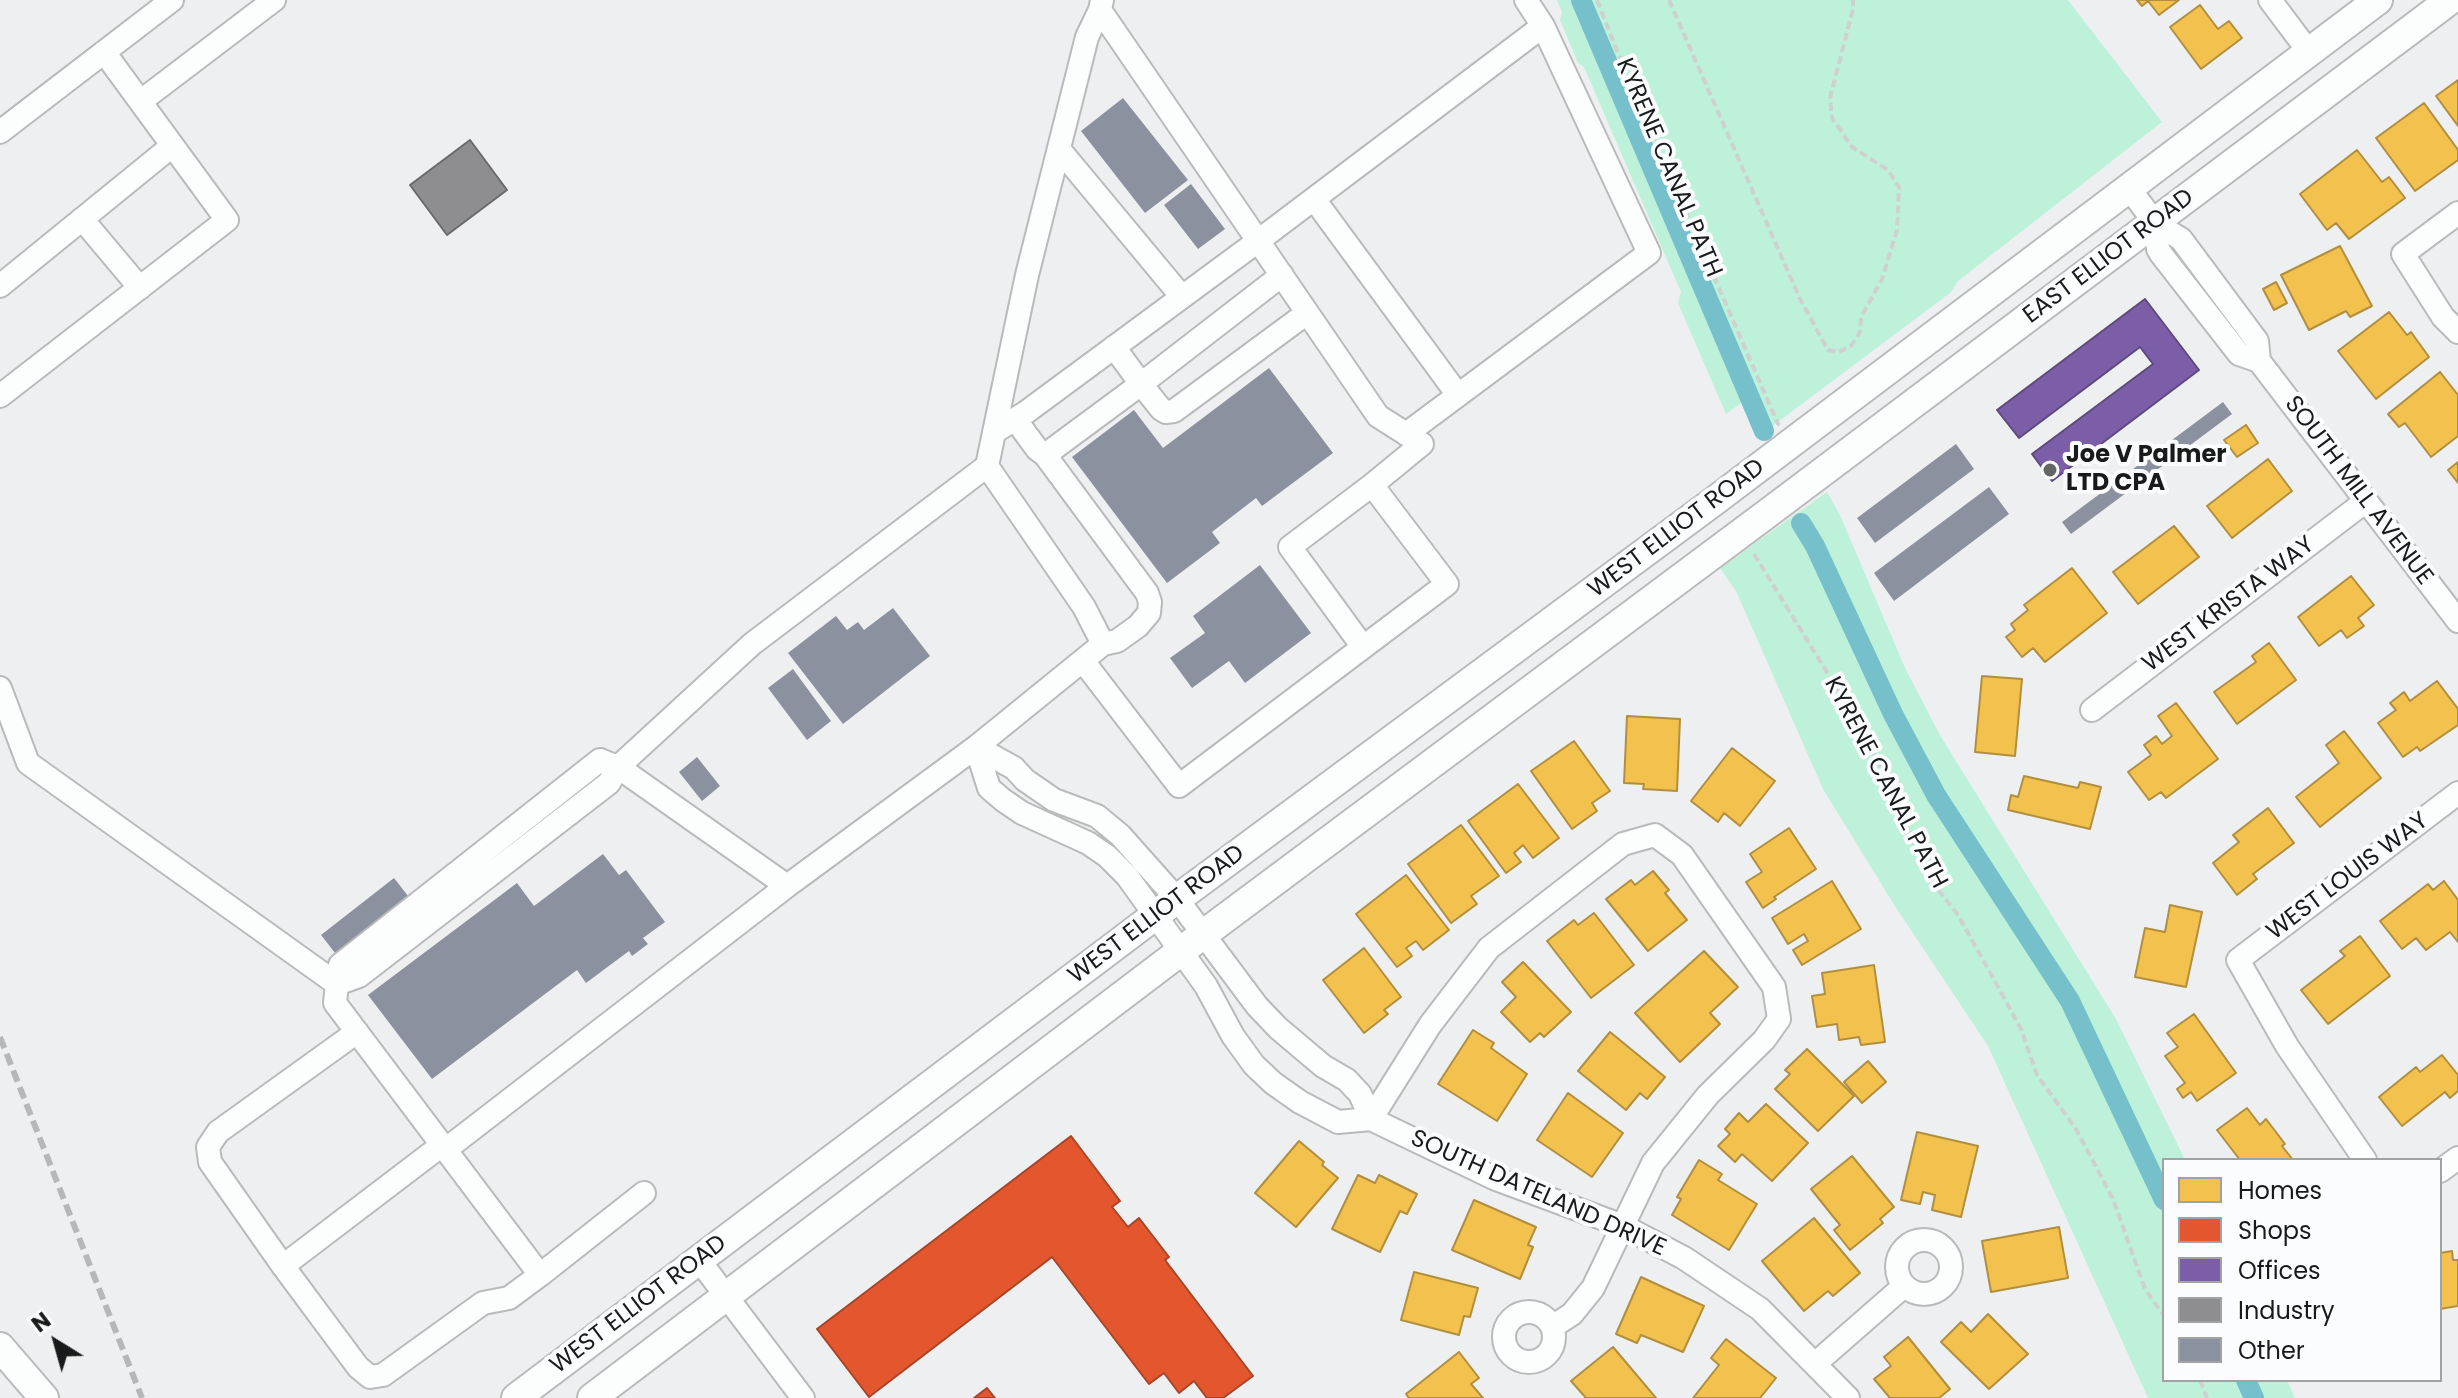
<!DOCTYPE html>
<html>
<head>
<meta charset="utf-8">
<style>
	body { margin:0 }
	#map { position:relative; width:2458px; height:1398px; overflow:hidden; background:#eeeff0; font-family:Poppins,sans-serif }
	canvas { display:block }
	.legend { position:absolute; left:2162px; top:1158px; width:280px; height:224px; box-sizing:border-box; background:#fbfcfe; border:2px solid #a1a2a3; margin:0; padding:10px 14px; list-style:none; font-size:24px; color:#191a1a }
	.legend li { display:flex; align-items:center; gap:16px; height:40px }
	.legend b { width:40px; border:2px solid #a1a2a3 }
	.north { position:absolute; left:16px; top:1302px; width:80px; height:80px; -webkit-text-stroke:6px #fbfcfe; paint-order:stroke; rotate:323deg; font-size:22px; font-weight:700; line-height:32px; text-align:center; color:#191a1a }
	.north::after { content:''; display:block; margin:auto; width:28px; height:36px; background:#191a1a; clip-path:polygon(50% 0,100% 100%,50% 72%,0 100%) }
</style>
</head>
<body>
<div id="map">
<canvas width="2458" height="1398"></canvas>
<ul class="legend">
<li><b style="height:22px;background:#f2c14e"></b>Homes</li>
<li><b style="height:22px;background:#e4572e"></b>Shops</li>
<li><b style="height:22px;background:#7b5ea7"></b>Offices</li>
<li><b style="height:22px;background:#8d8d92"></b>Industry</li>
<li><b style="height:22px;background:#8c919f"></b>Other</li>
</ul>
<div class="north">N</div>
</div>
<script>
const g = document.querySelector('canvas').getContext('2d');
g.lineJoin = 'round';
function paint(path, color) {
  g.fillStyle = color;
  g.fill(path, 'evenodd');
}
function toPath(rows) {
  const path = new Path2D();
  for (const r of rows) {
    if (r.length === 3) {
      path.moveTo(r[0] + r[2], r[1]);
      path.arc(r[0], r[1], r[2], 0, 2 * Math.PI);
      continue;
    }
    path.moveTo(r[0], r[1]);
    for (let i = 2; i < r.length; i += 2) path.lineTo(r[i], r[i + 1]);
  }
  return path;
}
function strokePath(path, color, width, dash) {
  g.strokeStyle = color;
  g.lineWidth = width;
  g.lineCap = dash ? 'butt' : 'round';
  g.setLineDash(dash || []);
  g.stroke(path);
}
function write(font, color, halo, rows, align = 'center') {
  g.font = font + ' Poppins,sans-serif';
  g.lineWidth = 8;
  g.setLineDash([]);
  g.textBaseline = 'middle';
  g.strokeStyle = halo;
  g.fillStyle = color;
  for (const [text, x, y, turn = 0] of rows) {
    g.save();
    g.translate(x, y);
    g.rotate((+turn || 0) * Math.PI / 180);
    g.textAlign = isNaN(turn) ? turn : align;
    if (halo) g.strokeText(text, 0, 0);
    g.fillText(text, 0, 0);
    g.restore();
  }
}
paint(toPath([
	[1557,0,2068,0,2162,122,1958,281,1950,293,1771,427,1755,393,1726,414,1678,303,1681,292,1584,67,1578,63,1560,20,1562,12],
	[1827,492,1840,515,1905,668,1941,737,2116,1019,2185,1160,2164,1160,2164,1380,2287,1380,2295,1398,2148,1398,1988,1046,1893,903,1823,789,1736,591,1720,568]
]), '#bef1d9');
const homes = toPath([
	[2137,0,2179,0,2159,15,2148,1,2142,6,2137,0],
	[2200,5,2218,29,2229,21,2242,38,2201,69,2170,27,2200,5],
	[2458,80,2458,126,2436,96,2458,80],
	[2424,103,2458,150,2458,160,2415,191,2376,138,2424,103],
	[2357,150,2382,182,2389,177,2405,198,2349,239,2336,223,2327,230,2300,194,2357,150],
	[2340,246,2372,306,2350,317,2346,311,2309,330,2281,275,2340,246],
	[2276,282,2287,303,2274,310,2263,289,2276,282],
	[2389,312,2407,335,2411,332,2429,357,2376,399,2338,351,2389,312],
	[2440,372,2458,395,2458,436,2431,457,2405,423,2399,427,2388,414,2440,372],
	[2246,425,2258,443,2237,457,2224,440,2246,425],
	[2268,459,2292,491,2232,538,2207,506,2268,459],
	[2458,462,2458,483,2448,470,2458,462],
	[2174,526,2199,557,2138,604,2113,572,2174,526],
	[2072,568,2107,613,2045,662,2033,648,2022,657,2006,637,2015,630,2011,624,2028,610,2024,605,2072,568],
	[2351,576,2374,605,2358,618,2364,626,2347,638,2341,630,2319,646,2298,617,2351,576],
	[2269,643,2296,680,2237,724,2214,692,2256,662,2252,656,2269,643],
	[1982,676,2022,679,2015,756,1975,752,1982,676],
	[2437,681,2458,709,2458,725,2420,751,2417,747,2403,757,2378,723,2396,710,2390,703,2404,692,2410,701,2437,681],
	[2176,703,2218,759,2166,798,2161,792,2149,800,2128,772,2151,755,2144,745,2156,736,2162,744,2172,736,2158,716,2176,703],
	[1627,716,1680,719,1677,791,1643,789,1644,784,1624,783,1627,716],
	[2344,731,2381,778,2320,827,2296,797,2339,763,2326,745,2344,731],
	[1574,741,1610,791,1592,803,1597,811,1572,829,1531,771,1574,741],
	[1732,748,1775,781,1740,826,1724,813,1718,822,1691,801,1732,748],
	[2024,776,2078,788,2080,782,2101,787,2090,829,2008,810,2011,795,2018,797,2024,776],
	[1518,784,1559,838,1533,858,1523,845,1514,853,1521,862,1506,873,1468,821,1518,784],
	[2268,808,2294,843,2253,874,2257,879,2237,895,2213,863,2239,842,2233,835,2268,808],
	[1461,825,1499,876,1471,896,1477,904,1451,923,1408,864,1461,825],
	[1789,828,1816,869,1774,897,1776,899,1763,908,1746,882,1762,872,1750,854,1789,828],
	[1653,871,1669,890,1665,893,1687,920,1648,951,1606,899,1631,880,1635,885,1653,871],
	[1406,875,1449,930,1423,950,1416,941,1406,948,1412,956,1397,967,1356,914,1406,875],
	[1832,881,1861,929,1802,965,1793,950,1808,941,1804,934,1788,944,1772,918,1832,881],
	[2444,881,2458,900,2458,942,2450,932,2426,950,2416,938,2402,949,2380,921,2428,884,2433,890,2444,881],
	[2170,905,2202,912,2186,987,2135,977,2145,928,2165,932,2170,905],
	[1594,913,1634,965,1591,998,1547,941,1574,920,1578,925,1594,913],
	[2360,936,2390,976,2328,1024,2301,990,2345,956,2340,951,2360,936],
	[1364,948,1401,997,1384,1010,1388,1014,1364,1033,1323,980,1364,948],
	[1704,951,1738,987,1710,1013,1720,1024,1680,1062,1635,1013,1704,951],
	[1523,962,1571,1012,1544,1037,1540,1033,1530,1042,1501,1012,1516,997,1502,982,1523,962],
	[1874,965,1885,1042,1861,1045,1859,1037,1839,1040,1837,1024,1817,1027,1812,996,1825,994,1822,973,1874,965],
	[2194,1014,2236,1073,2197,1101,2191,1092,2183,1098,2177,1089,2185,1083,2165,1056,2178,1047,2167,1033,2194,1014],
	[1473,1030,1494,1043,1491,1048,1527,1074,1497,1121,1438,1084,1473,1030],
	[1610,1032,1665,1077,1647,1099,1640,1093,1626,1110,1578,1071,1610,1032],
	[1807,1049,1854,1096,1818,1131,1775,1089,1790,1074,1785,1070,1807,1049],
	[2442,1055,2458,1075,2458,1091,2450,1098,2445,1092,2402,1126,2379,1097,2416,1067,2420,1072,2442,1055],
	[1868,1061,1886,1082,1862,1103,1844,1082,1868,1061],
	[1568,1093,1623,1133,1592,1177,1537,1140,1568,1093],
	[1766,1104,1808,1143,1772,1181,1742,1154,1735,1162,1718,1146,1730,1134,1725,1129,1739,1113,1748,1122,1766,1104],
	[2247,1108,2260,1125,2266,1119,2285,1144,2282,1146,2293,1160,2240,1160,2217,1130,2247,1108],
	[1917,1132,1978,1146,1961,1217,1932,1210,1935,1195,1923,1192,1920,1204,1901,1200,1917,1132],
	[1299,1141,1324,1162,1322,1165,1338,1178,1296,1227,1255,1193,1299,1141],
	[1852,1156,1894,1207,1880,1219,1883,1223,1850,1250,1834,1230,1840,1225,1811,1189,1852,1156],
	[1699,1160,1722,1174,1718,1180,1757,1204,1729,1250,1672,1215,1681,1199,1677,1197,1699,1160],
	[1358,1175,1375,1183,1379,1175,1417,1194,1407,1214,1400,1211,1380,1252,1332,1229,1358,1175],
	[1474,1200,1536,1227,1528,1245,1533,1247,1520,1279,1452,1250,1474,1200],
	[1814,1218,1860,1273,1833,1296,1828,1291,1804,1311,1762,1261,1814,1218],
	[2059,1227,2068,1278,1991,1292,1982,1241,2059,1227],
	[2452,1251,2453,1260,2458,1260,2458,1306,2440,1309,2440,1253,2452,1251],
	[1414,1272,1478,1288,1470,1317,1464,1316,1459,1335,1401,1320,1414,1272],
	[1641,1277,1704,1306,1683,1352,1641,1335,1637,1343,1616,1334,1641,1277],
	[1988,1314,2028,1354,1989,1389,1941,1342,1961,1322,1971,1332,1988,1314],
	[1908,1337,1950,1389,1939,1398,1890,1398,1874,1379,1891,1366,1884,1357,1908,1337],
	[1726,1339,1776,1378,1760,1398,1693,1398,1719,1365,1711,1358,1726,1339],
	[1613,1347,1656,1398,1586,1398,1571,1381,1613,1347],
	[1459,1352,1479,1378,1471,1384,1483,1398,1409,1398,1406,1394,1459,1352]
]);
paint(homes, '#f2c14e');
strokePath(homes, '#b18f3e', 2);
const shops = toPath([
	[1071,1136,1120,1201,1112,1207,1128,1227,1139,1218,1169,1257,1165,1260,1253,1376,1223,1398,1207,1398,1194,1381,1179,1393,1164,1373,1149,1384,1052,1257,869,1397,817,1329,1071,1136],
	[987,1388,995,1398,974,1398,987,1388]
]);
paint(shops, '#e4572e');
strokePath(shops, '#a74528', 2);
const offices = toPath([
	[2145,299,2199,370,2052,481,2032,454,2153,364,2140,347,2019,438,1997,410,2145,299]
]);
paint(offices, '#7b5ea7');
strokePath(offices, '#5e4a7d', 2);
const industry = toPath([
	[470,140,507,190,447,235,410,185,470,140]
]);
paint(industry, '#8d8d92');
strokePath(industry, '#6a6a6e', 2);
strokePath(toPath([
	[1581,0,1764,431],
	[1801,523,1815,546,1893,714,1936,795,2070,1001,2164,1200],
	[2246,1380,2254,1398]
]), '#75c0cb', 20);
paint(toPath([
	[1123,98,1188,180,1145,213,1081,131],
	[1191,184,1225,229,1198,249,1164,205],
	[1269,368,1333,453,1262,506,1256,498,1212,532,1220,543,1167,583,1072,457,1134,410,1163,448],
	[2223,402,2232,414,2071,534,2062,522],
	[1956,444,1974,469,1875,543,1857,518],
	[1989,487,2009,514,1894,601,1874,573],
	[1260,565,1311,633,1245,683,1229,661,1192,688,1170,658,1205,633,1193,616],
	[893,608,930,656,843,724,788,653,836,616,847,630,858,622,864,630],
	[793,669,831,721,807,740,768,688],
	[697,757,720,786,702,801,679,772],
	[603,854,619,875,626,870,665,922,643,938,648,944,632,956,629,951,586,983,577,970,432,1079,368,995,517,883,534,906],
	[394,878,412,901,339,958,321,935]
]), '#8c919f');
const minor = toPath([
	[2270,0,2309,52],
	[141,101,274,0],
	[0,132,172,0],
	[1059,149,1182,297],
	[2129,188,2155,223,2181,239,2257,341,2259,361,2458,621],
	[1314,199,1458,395],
	[2458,213,2403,254,2443,317,2458,332],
	[82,219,140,288],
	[2155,223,2158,249,2161,254,2239,354,2259,361],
	[0,286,172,146],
	[1114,347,1141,384,1282,275],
	[0,396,227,220,104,52],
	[1015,419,1037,449,1045,455,1141,384,1161,409,1166,412,1174,411,1307,313],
	[994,432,1025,413,1258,241,1543,26],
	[1406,434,1649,253,1543,26,1526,0],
	[1045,455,1147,593,1150,602,1149,613,1138,626,1117,641,1103,644],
	[987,466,1084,607,1103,644,976,747,787,886,618,767,752,644,987,466,1027,275,1087,37,1100,10],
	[1363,647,1290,547,1372,485],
	[1083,661,1179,786,1447,584,1372,485,1422,444,1378,416,1100,10,1102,0],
	[0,688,28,763,337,984,335,1003,540,1275,644,1193],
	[2092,710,2366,501],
	[600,760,618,767,609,783,359,976,337,984,340,965,600,760],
	[1371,1119,1360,1094,1347,1080,1323,1066,1278,1028,1257,1006,1177,899,1120,835,1097,816,1054,800,1025,780,1014,768,976,747,989,788,1003,800,1022,813,1088,843,1107,856,1127,876,1206,986,1233,1036,1254,1065,1273,1083,1300,1102,1338,1122,1371,1119,1496,1179,1623,1226,1684,1258,1760,1309,1848,1398],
	[1371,1119,1430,1025,1489,948,1623,844,1655,835,1682,855,1774,987,1779,1019,1764,1040,1708,1095,1653,1163,1593,1288,1572,1314,1552,1327],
	[442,1145,283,1266,358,1367,370,1377,383,1375,483,1303,509,1298,540,1275],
	[445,1150,787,886],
	[2365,1160,2287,1046,2238,960,2458,793],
	[2440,1171,2458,1158],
	[1924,1267,27],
	[699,1260,803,1398],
	[283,1266,210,1162,208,1147,218,1132,357,1032],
	[1529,1337,25],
	[1816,1363,1904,1286]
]);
const major = toPath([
	[0,1347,44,1398],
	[516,1398,1177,899,1713,502,2378,0],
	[592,1398,1181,951,1768,513,2450,0]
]);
strokePath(minor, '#b9babb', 26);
strokePath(major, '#b9babb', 32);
strokePath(toPath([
	[1597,0,1629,81,1778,424,1777,425],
	[1669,0,1800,299,1828,350,1838,352,1851,346,1860,332,1861,317,1882,279,1897,230,1899,187,1888,170,1852,147,1832,118,1830,98,1853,9,1853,0],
	[1754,554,1849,708,1884,774,1927,875,1958,915,1992,976,2021,1029,2037,1075,2076,1129,2113,1199,2145,1289,2164,1316],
	[2200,1380,2207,1398]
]), '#cfd0d0', 4, [8, 4]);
strokePath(minor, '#fcfdfd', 22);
strokePath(major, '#fcfdfd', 28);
strokePath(toPath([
	[0,1037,142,1398]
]), '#b6b7b7', 6, [12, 6]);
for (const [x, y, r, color] of [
	[2050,470,8,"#646565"]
]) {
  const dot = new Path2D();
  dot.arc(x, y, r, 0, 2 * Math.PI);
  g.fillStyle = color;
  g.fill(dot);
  strokePath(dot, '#fbfcfe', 3);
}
write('24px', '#191a1a', '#fbfcfe', [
	["KYRENE CANAL PATH",1668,168,67],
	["EAST ELLIOT ROAD",2109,257,-37],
	["SOUTH MILL AVENUE",2358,491,53],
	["WEST ELLIOT ROAD",1677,529,-37],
	["WEST KRISTA WAY",2229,605,-37],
	["KYRENE CANAL PATH",1885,783,62],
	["WEST LOUIS WAY",2348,877,-37],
	["WEST ELLIOT ROAD",1157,915,-37],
	["SOUTH DATELAND DRIVE",1538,1194,24],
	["WEST ELLIOT ROAD",639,1305,-37]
]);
write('bold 24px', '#191a1a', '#fbfcfe', [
	["Joe V Palmer",2066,456],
	["LTD CPA",2066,484]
], 'left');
</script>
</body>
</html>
